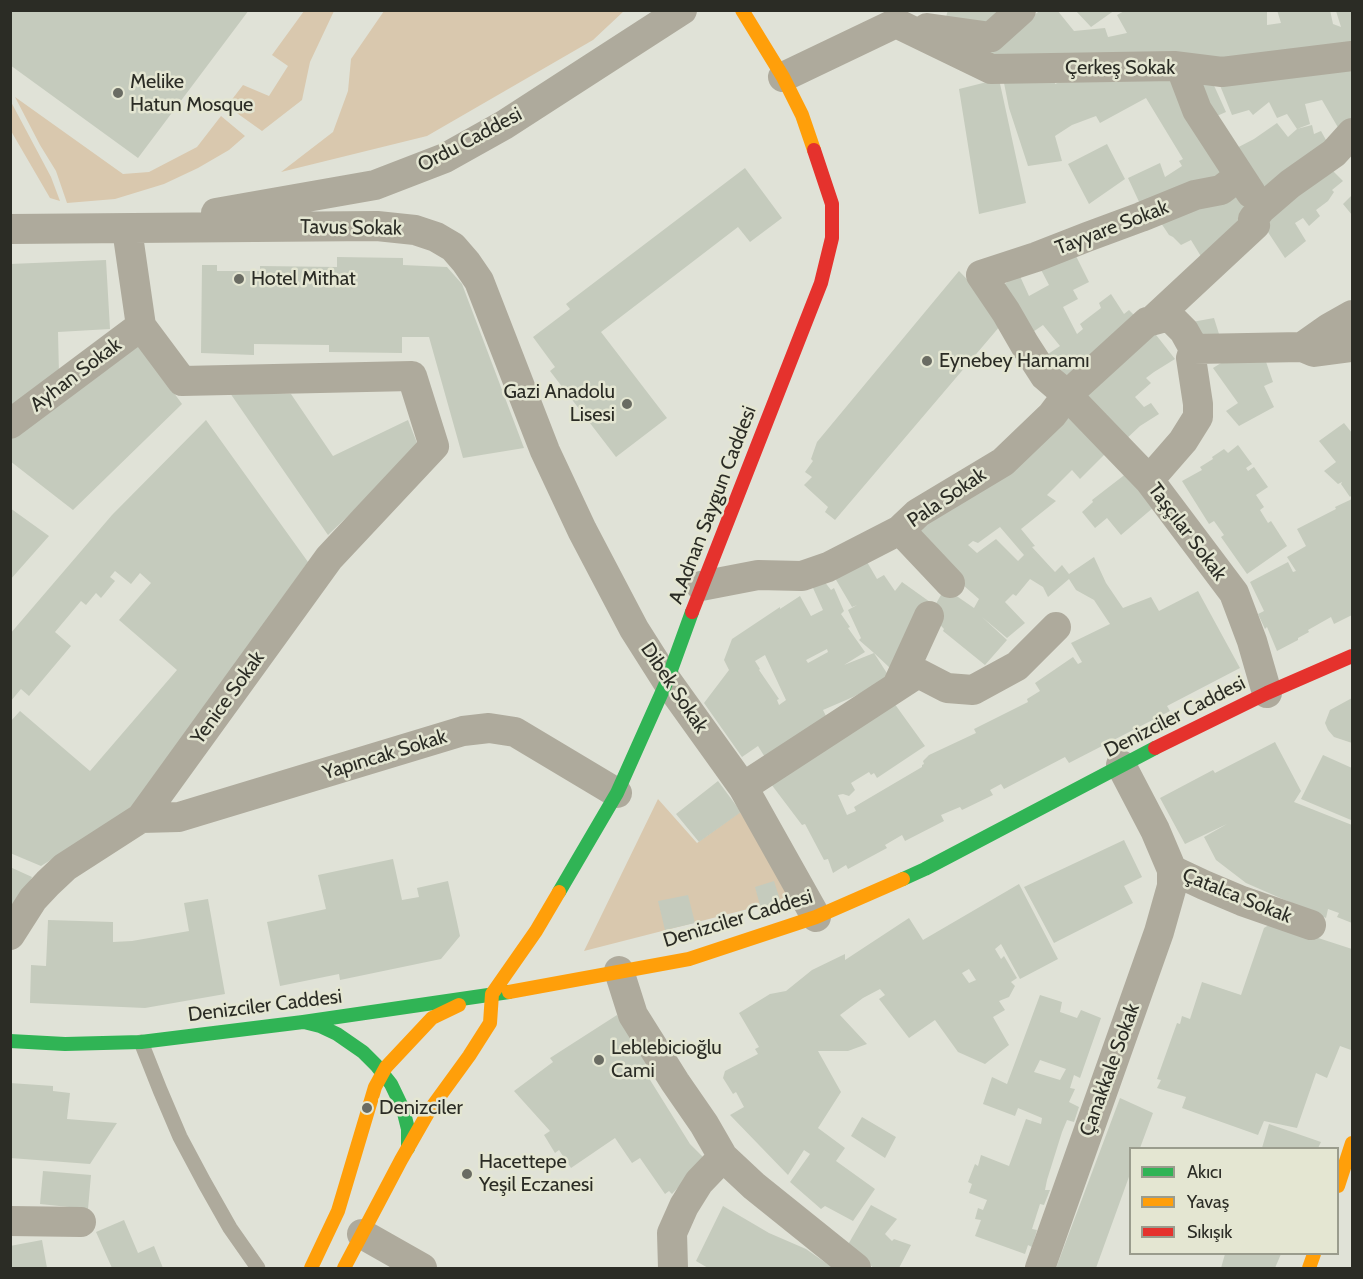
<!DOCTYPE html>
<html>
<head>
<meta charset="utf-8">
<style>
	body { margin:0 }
	#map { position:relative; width:1363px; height:1279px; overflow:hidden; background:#e0e2d7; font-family:Cabin,sans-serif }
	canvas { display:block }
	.frame { position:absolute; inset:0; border:12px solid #2b2c25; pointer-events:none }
	.legend { position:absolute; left:1129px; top:1147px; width:210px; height:108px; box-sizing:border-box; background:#e4e6d2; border:2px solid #9a9c8d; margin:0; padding:8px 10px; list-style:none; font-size:18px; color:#2b2c25 }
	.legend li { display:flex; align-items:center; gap:12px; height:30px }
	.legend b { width:30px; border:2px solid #9a9c8d }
</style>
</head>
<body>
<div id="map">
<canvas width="1363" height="1279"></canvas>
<div class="frame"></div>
<ul class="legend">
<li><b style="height:8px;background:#30b455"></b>Akıcı</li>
<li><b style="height:8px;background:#ff9f0a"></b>Yavaş</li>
<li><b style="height:8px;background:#e5322d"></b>Sıkışık</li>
</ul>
</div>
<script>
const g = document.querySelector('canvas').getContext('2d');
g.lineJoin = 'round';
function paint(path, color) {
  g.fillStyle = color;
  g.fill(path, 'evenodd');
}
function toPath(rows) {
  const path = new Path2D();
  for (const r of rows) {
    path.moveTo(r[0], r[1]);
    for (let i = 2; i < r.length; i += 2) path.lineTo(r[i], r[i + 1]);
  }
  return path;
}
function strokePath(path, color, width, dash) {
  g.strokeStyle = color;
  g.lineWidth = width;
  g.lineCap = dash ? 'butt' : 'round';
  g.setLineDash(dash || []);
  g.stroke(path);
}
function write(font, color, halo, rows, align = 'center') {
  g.font = font + ' Cabin,sans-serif';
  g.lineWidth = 5;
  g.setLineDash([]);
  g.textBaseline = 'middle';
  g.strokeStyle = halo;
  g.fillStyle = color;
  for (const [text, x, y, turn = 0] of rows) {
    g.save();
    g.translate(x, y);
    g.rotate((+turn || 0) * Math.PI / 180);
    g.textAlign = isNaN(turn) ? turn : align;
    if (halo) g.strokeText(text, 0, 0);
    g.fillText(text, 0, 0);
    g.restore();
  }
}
paint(toPath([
	[304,11,334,11,310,62,302,100,262,131,227,106,243,85,269,96,288,66,272,55],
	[384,11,384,10,624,11,593,40,427,136,281,172,333,132,348,91,351,59],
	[15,97,123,174,149,172,197,147,221,116,245,136,229,150,198,168,164,184,115,199,67,203,56,171,40,145],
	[10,100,51,177,60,201,50,198,11,131],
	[658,799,697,843,740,812,795,897,584,951]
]), '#d9c8ae');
paint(toPath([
	[10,10,249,10,138,158,10,65],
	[948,10,1006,10,985,46,944,24],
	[1041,10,1057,10,1074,31,1105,28,1108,37,1127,33,1117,15,1126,10,1267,10,1267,25,1281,23,1277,10,1330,10,1333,24,1341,27,1336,11,1352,10,1352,51,1327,54,1052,63,1055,84,1073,77,1177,72,1235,175,1141,206,1128,178,1160,163,1165,177,1182,166,1179,161,1183,159,1146,98,1100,123,1096,116,1072,125,1055,136,1062,161,1028,166,1009,108,1002,73,985,50],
	[1075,10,1115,10,1091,27],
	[1352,63,1352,125,1343,136,1322,100,1305,104,1310,124,1297,129,1287,114,1277,118,1269,102,1253,115,1249,110,1232,115,1219,83],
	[999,79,1026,203,979,214,959,89],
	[1212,81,1226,112,1210,119,1192,82],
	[1277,123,1288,137,1297,129,1312,125,1314,134,1321,131,1331,149,1258,199,1229,152,1254,139],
	[1107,144,1125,179,1089,204,1068,164],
	[1326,164,1343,181,1332,190,1334,192,1328,201,1316,210,1320,216,1309,226,1303,218,1295,223,1306,241,1285,258,1258,217],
	[745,168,782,218,750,242,738,227,601,332,667,418,616,457,550,371,555,367,533,337,570,309,566,304],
	[1241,184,1258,213,1205,263,1191,240,1181,245,1173,237,1169,235,1157,217],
	[1352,195,1352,215,1343,204],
	[1074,252,1089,282,1073,290,1078,299,1063,307,1077,334,1083,329,1080,324,1101,308,1099,303,1111,294,1124,314,1129,310,1138,319,1084,364,1076,355,1066,362,1073,370,1066,376,1048,354,1060,346,1043,325,1027,336,996,290,1019,274,1029,296,1049,285,1038,264],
	[337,257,403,258,403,265,447,267,462,284,524,448,463,458,429,337,402,337,402,353,329,352,329,345,254,344,254,355,201,353,202,265,217,265,217,271,260,271,260,266,337,267],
	[106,260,110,329,58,332,59,374,10,412,10,264],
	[959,271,1006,319,835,520,825,512,828,507,804,485,812,477,805,472,813,461,811,459,817,442],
	[1214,318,1219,334,1197,335,1192,322],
	[1153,331,1175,359,1154,372,1146,378,1151,383,1135,397,1144,407,1151,403,1159,414,1140,426,1124,441,1082,395],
	[137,342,182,404,73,510,10,461,10,438],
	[1263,353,1273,382,1264,386,1274,407,1239,426,1226,411,1238,403,1213,368,1229,358],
	[230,393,291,394,333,456,408,420,419,448,328,535],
	[1075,413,1106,453,1080,479,1072,470,1047,495,1056,501,1021,529,1035,546,1032,547,1055,572,1062,565,1069,574,1094,557,1106,583,1123,608,1151,597,1159,611,1198,591,1240,668,1167,706,1170,711,1069,763,1065,757,1004,789,1001,784,990,790,993,795,962,810,960,807,941,815,944,821,905,841,902,835,885,845,887,848,848,869,846,865,833,873,828,859,824,860,805,824,802,825,771,784,889,696,925,746,877,778,874,773,871,775,869,772,851,783,855,790,849,796,843,794,838,795,847,815,856,811,854,807,922,767,922,765,924,764,923,761,929,755,976,733,974,729,1028,702,1027,699,1040,691,1035,683,1073,657,1078,664,1082,662,1071,643,1110,624,1094,600,1076,590,1069,579,1048,597,1043,587,1030,579,1016,596,1013,594,1005,602,1025,623,1007,638,982,617,1007,640,985,665,943,631,944,629,930,614,945,588,974,608,979,599,956,579,917,530],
	[1000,527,1024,555,1018,561,996,539,977,553,968,545,973,541,978,543],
	[206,420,308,562,132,809,41,866,10,853,10,722,20,711,90,771,177,670,119,620,151,583,140,573,131,584,115,571,110,577,115,581,101,598,96,593,86,605,81,601,55,632,71,646,29,696,21,689,10,702,10,634,112,515],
	[1344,423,1352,433,1352,495,1350,497,1341,484,1342,482,1338,484,1324,471,1336,462,1319,441],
	[1238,445,1252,464,1246,468,1248,471,1254,467,1268,487,1256,495,1264,507,1260,510,1268,523,1271,521,1287,546,1247,574,1221,537,1224,535,1214,521,1209,524,1182,481,1202,470,1200,467,1213,459,1212,457,1224,449,1228,453],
	[1127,473,1154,507,1121,535,1107,518,1095,528,1082,512,1093,502,1092,500],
	[1352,499,1352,615,1334,624,1331,617,1308,630,1309,632,1298,638,1298,640,1277,651,1267,627,1265,629,1258,614,1264,611,1250,582,1288,562,1293,572,1296,571,1287,557,1306,546,1297,529,1336,509,1335,507],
	[10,508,49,536,10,580],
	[863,555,877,579,884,575,895,591,902,582,930,602,890,668,874,653,890,678,853,697,823,710,830,724,766,759,758,746,742,757,704,703,729,670,724,660,732,639,780,607,780,609,800,596,811,616,823,610,813,588,824,581,831,590,834,588,844,611,841,614,850,627,848,628,865,652,844,665,874,653,859,640,861,638,848,610,857,605,852,607,832,573],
	[827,649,828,652,808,663,806,660],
	[765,655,786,700,779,705,777,700,779,699,759,670,760,669,755,661],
	[1352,698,1352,743,1334,737,1328,730,1325,723,1330,710],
	[1275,742,1301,791,1294,802,1352,825,1352,923,1337,917,1339,913,1328,909,1326,918,1246,883,1216,860,1204,837,1227,824,1185,844,1160,798,1213,770,1215,773],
	[1323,755,1352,768,1352,816,1351,820,1301,799],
	[718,781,741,812,699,842,676,814],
	[1124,840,1142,877,1124,886,1133,903,1054,943,1024,887],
	[393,859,402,900,419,897,417,888,448,881,460,936,441,959,340,980,339,974,280,986,267,922,326,909,318,875],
	[10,867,32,877,16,911,10,909],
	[774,881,781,903,761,909,755,887],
	[1019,884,1058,959,1020,979,1001,944,995,949,1001,959,1004,956,1017,978,1011,982,1015,986,1009,997,999,1001,1005,1010,993,1017,1009,1045,985,1064,958,1052,935,1020,909,1038,879,999,885,995,880,989,863,998,840,1015,867,1044,848,1051,818,1051,841,1092,818,1128,845,1148,836,1161,875,1189,853,1221,825,1206,821,1209,790,1182,810,1154,804,1150,788,1175,730,1115,744,1107,736,1092,733,1094,723,1078,725,1071,758,1054,755,1049,759,1047,739,1013,770,994,786,991,812,970,845,954,845,960,909,918,923,940],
	[969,969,976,980,969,983,962,973],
	[688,895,695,923,665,930,658,901],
	[208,899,225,994,145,1008,30,1003,31,965,46,966,48,920,113,922,113,942,132,941,189,931,184,903],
	[1272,923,1352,949,1352,1049,1351,1050,1340,1046,1327,1078,1316,1073,1297,1128,1264,1121,1258,1135,1182,1108,1186,1097,1157,1088,1161,1080,1157,1079,1177,1023,1180,1024,1182,1016,1190,1019,1202,982,1241,995,1264,928],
	[1040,995,1062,1002,1060,1012,1077,1018,1081,1010,1101,1018,1080,1078,1074,1075,1070,1088,1075,1089,1069,1102,1079,1107,1074,1122,1067,1120,1062,1132,1047,1180,1045,1190,1050,1190,1044,1205,1040,1204,1032,1229,1037,1230,1032,1247,1028,1245,1025,1254,975,1236,981,1220,975,1219,978,1208,983,1210,987,1200,969,1193,972,1184,968,1182,975,1164,978,1166,981,1155,1009,1166,1026,1119,1041,1124,1042,1118,1018,1108,1015,1116,983,1104,992,1077,1007,1084],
	[1040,1060,1066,1069,1060,1080,1034,1072],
	[617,1015,648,1063,642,1067,690,1144,703,1157,693,1172,672,1194,669,1191,665,1194,640,1158,632,1163,615,1138,571,1168,559,1150,555,1153,544,1135,550,1131,514,1091,553,1062,550,1058],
	[10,1083,53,1086,53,1091,70,1093,67,1119,117,1123,90,1164,10,1158],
	[1120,1098,1153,1113,1140,1148,1130,1148,1130,1174,1096,1268,1056,1268],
	[862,1117,896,1137,885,1158,851,1136],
	[1269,1124,1321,1142,1318,1148,1262,1148],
	[43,1171,91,1175,88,1209,40,1204],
	[871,1205,897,1219,885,1234,892,1241,894,1239,911,1245,899,1268,874,1268,846,1248],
	[723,1206,769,1233,806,1249,833,1268,708,1268,696,1261],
	[124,1220,138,1253,154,1246,163,1268,112,1268,96,1232],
	[42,1240,47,1268,10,1268,10,1246],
	[1225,1254,1281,1254,1275,1268,1221,1268]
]), '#c5cbbd');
strokePath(toPath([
	[141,1042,160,1090,180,1137,204,1182,230,1228,258,1268]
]), '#aeaa9c', 15);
strokePath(toPath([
	[896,23,991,69,1174,66,1222,72,1352,56],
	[927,28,991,37,1021,10],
	[1181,68,1197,110,1251,193],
	[783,77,896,23],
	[1239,176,1221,190,1195,195,1141,217,1087,237,1036,257,981,275,1006,312,1025,345,1045,376,1067,395,1149,480,1234,593,1252,641,1267,693],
	[216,213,375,185,445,158,504,125,682,10],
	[10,229,377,226,415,230,436,237,453,247,466,262,479,281,545,451,582,530,634,629,667,681,743,787,816,917],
	[1154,319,1255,225,1253,219,1261,209,1290,184,1334,153,1352,133],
	[1302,347,1314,352,1352,347],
	[1194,349,1302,347,1329,328,1352,315],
	[10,424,141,326],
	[1149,480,1183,441,1198,417,1198,404,1191,358,1194,349],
	[900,530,950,583],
	[701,586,758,575,802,576,828,567,900,530,918,513,1003,462,1052,415,1067,395,1147,322,1169,316,1184,331,1194,349],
	[897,686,929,616],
	[1121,765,1155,830,1172,870,1204,885,1242,901,1311,925],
	[743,787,918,673,947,688,973,690,1017,666,1056,627],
	[141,818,179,817,463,731,489,728,515,732,617,793],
	[10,935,33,899,48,883,65,867,141,818,329,558,434,446,412,376,182,381,141,326,127,229],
	[619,971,633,1015,675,1082,704,1124,723,1157,754,1186,856,1268],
	[10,1221,81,1222],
	[362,1234,422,1268],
	[673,1268,672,1233,684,1206,699,1182,723,1157],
	[1040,1268,1159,932,1172,886,1172,870]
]), '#aeaa9c', 30);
strokePath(toPath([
	[903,879,925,869,1155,748],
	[559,892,617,793,667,681,692,612],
	[304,1022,320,1026,337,1034,363,1052,376,1065,391,1084,403,1109,408,1129,408,1148],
	[10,1041,65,1044,141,1042,303,1022,509,992]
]), '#30b455', 14);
strokePath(toPath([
	[742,10,783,77,802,115,814,150],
	[509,992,689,959,816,917,903,879],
	[1338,1186,1352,1143],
	[311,1268,338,1211,375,1087,386,1067,432,1018,459,1005],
	[344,1268,401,1160,429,1111,469,1056,490,1023,492,994,536,931,559,892],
	[1309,1268,1314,1254]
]), '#ff9f0a', 14);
strokePath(toPath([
	[692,612,821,283,832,238,832,204,814,150],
	[1155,748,1267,693,1352,656]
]), '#e5322d', 14);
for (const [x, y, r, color] of [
	[118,93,6,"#6a6c63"],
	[239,279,6,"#6a6c63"],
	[927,361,6,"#6a6c63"],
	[627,404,6,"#6a6c63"],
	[599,1060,6,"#6a6c63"],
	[367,1108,6,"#6a6c63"],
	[467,1174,6,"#6a6c63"]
]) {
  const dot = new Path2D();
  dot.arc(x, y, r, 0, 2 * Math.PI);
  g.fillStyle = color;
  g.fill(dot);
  strokePath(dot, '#e4e6d2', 2);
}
write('20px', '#2b2c25', '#e4e6d2', [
	["Çerkeş Sokak",1120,68],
	["Ordu Caddesi",470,140,-28],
	["Tavus Sokak",351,228,1],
	["Tayyare Sokak",1112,228,-21],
	["Ayhan Sokak",76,375,-37],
	["Pala Sokak",947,498,-34],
	["A.Adnan Saygun Caddesi",713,505,-69],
	["Taşçılar Sokak",1187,532,53],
	["Dibek Sokak",674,688,56],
	["Yenice Sokak",228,698,-54],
	["Denizciler Caddesi",1175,717,-27],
	["Yapıncak Sokak",385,755,-17],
	["Çatalca Sokak",1237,896,22],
	["Denizciler Caddesi",738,919,-17],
	["Denizciler Caddesi",265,1006,-7],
	["Çanakkale Sokak",1110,1070,-70]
]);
write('20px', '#2b2c25', '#e4e6d2', [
	["Melike",130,82],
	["Hatun Mosque",130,105],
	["Hotel Mithat",251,279],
	["Eynebey Hamamı",939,361],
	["Gazi Anadolu",615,392,"right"],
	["Lisesi",615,415,"right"],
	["Leblebicioğlu",611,1048],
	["Cami",611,1071],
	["Denizciler",379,1108],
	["Hacettepe",479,1162],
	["Yeşil Eczanesi",479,1185]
], 'left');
</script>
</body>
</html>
